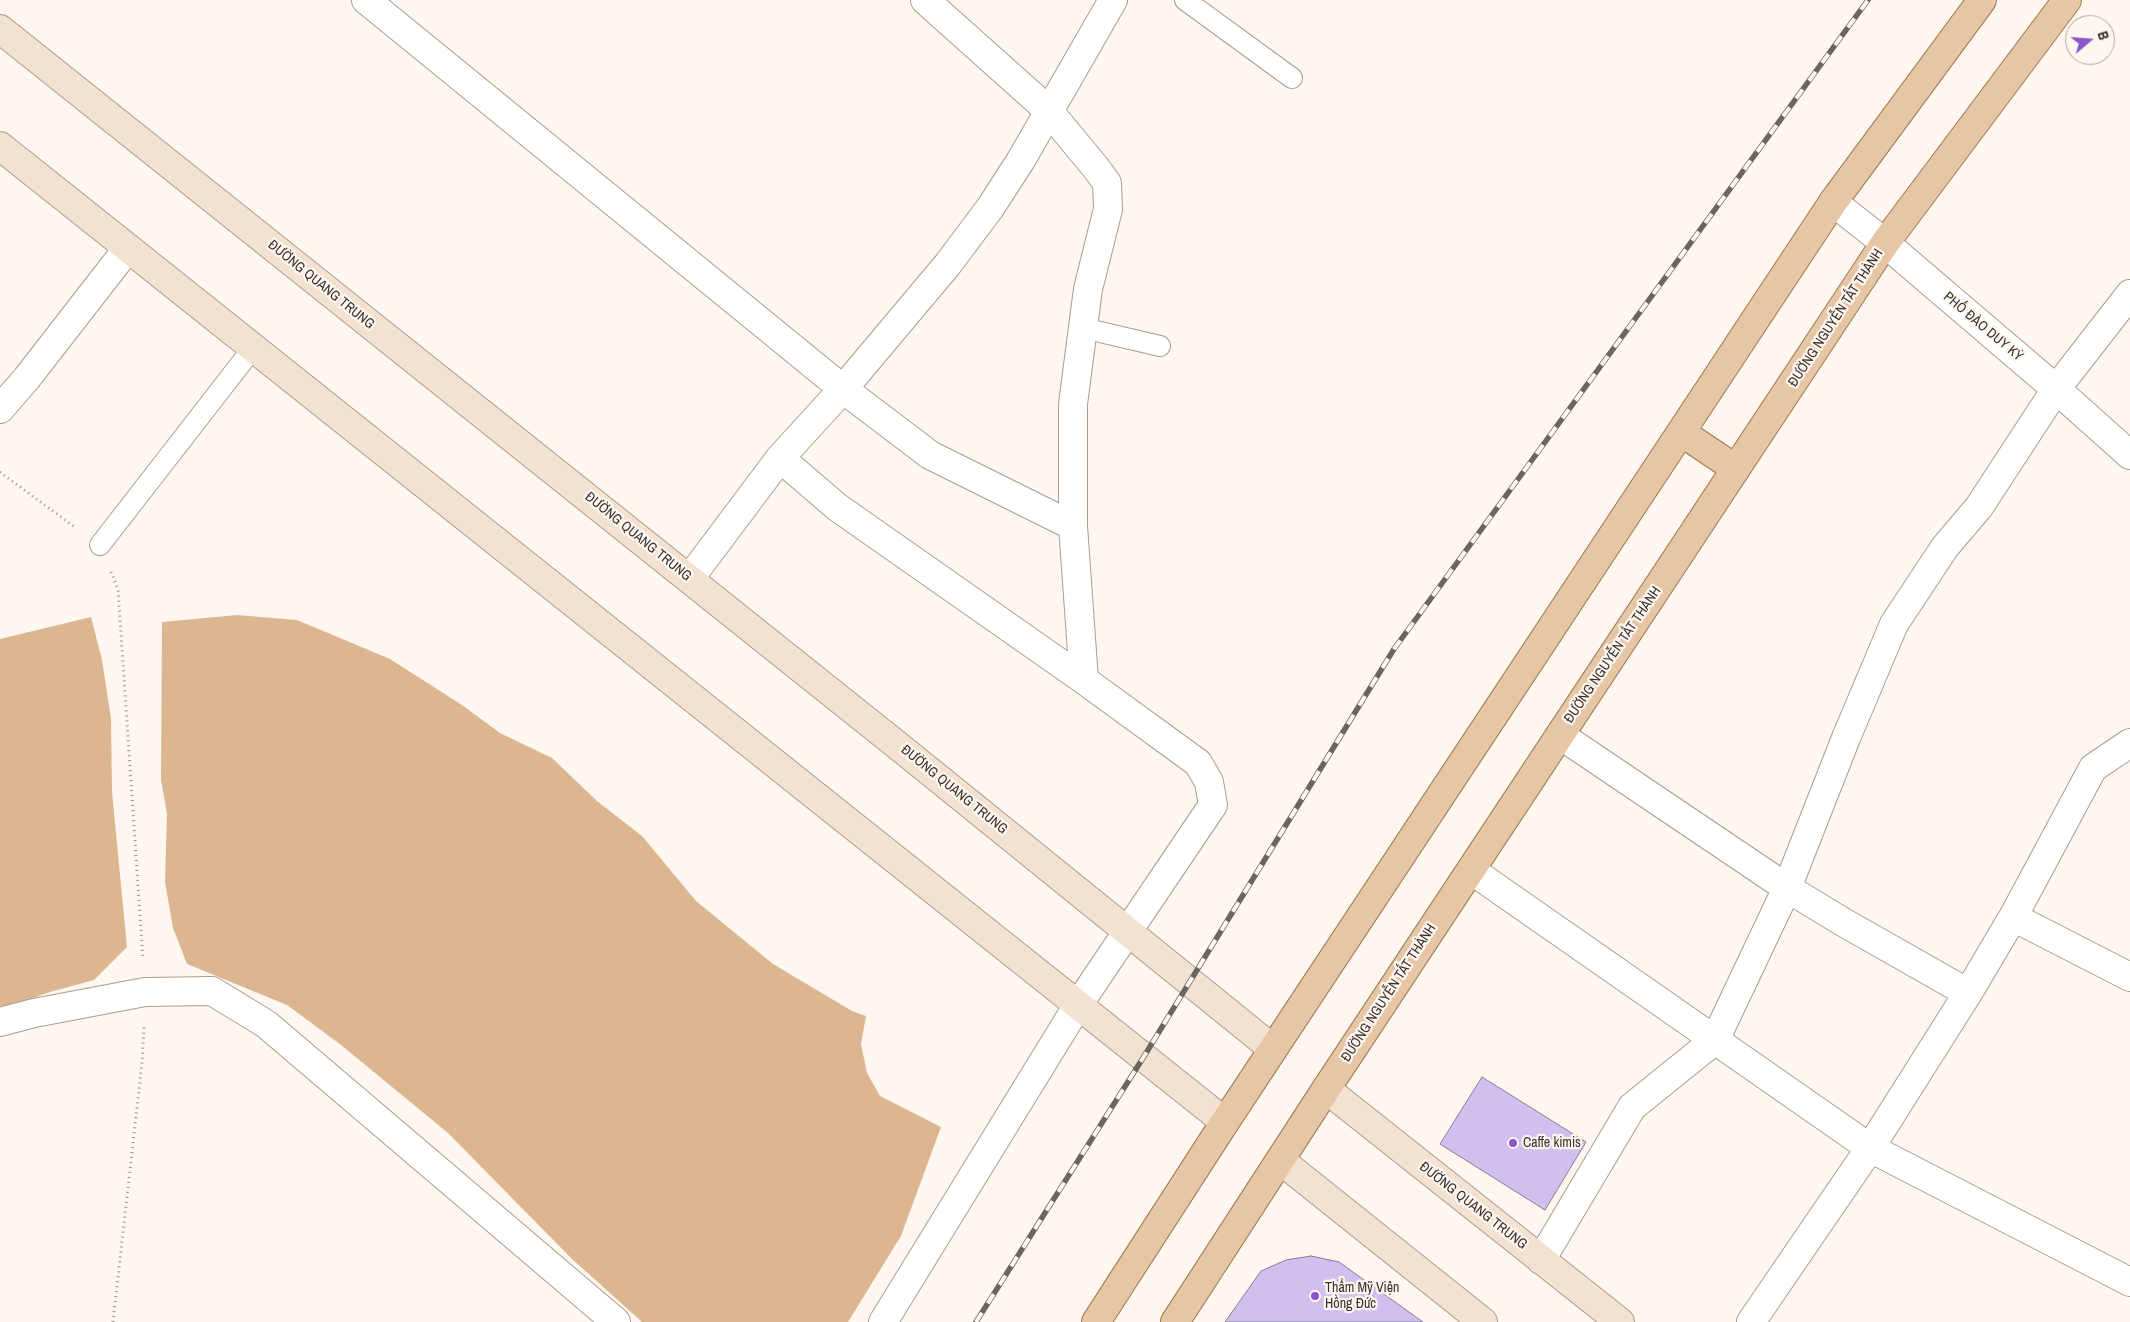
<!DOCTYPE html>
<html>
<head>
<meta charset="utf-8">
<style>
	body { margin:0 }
	#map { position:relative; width:2130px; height:1322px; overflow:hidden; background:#fef7f0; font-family:"Archivo Narrow",sans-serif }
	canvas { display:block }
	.north { position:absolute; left:2065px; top:15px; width:50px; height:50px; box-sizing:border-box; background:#fef7f0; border:1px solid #aea7a1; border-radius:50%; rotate:72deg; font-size:14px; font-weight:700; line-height:20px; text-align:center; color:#37302a }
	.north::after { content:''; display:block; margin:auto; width:18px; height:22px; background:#8a55cd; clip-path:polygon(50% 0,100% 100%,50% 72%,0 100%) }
</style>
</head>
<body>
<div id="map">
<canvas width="2130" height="1322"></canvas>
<div class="north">B</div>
</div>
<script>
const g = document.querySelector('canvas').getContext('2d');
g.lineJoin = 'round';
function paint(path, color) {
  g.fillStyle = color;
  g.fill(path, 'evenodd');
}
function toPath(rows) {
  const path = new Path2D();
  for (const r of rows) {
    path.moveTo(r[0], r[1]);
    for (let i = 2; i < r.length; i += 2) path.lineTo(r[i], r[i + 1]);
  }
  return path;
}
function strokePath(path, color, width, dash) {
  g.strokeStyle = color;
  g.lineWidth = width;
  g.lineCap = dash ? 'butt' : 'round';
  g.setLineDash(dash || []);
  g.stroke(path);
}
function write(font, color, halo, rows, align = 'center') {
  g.font = font + ' "Archivo Narrow",sans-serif';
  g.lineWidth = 4.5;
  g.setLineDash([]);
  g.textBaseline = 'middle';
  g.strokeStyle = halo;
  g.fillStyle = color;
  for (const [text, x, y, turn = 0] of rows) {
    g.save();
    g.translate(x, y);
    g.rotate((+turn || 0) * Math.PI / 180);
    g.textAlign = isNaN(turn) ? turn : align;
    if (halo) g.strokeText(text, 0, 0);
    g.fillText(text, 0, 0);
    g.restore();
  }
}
paint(toPath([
	[237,615,297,620,390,659,462,705,500,733,552,758,597,801,642,836,696,901,773,964,852,1011,866,1016,861,1044,867,1073,880,1096,941,1127,901,1236,848,1322,642,1322,571,1258,448,1133,341,1045,287,1005,187,964,173,928,165,882,167,814,161,780,162,622],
	[91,617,102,660,111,718,112,792,127,947,94,980,50,992,0,1010,0,639]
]), '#dcb690');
const building = toPath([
	[1482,1077,1586,1142,1545,1210,1440,1144,1482,1077],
	[1311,1256,1339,1262,1423,1322,1225,1322,1261,1271,1286,1260,1311,1256]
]);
paint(building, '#d1c0ef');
strokePath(building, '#847e90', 1);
const lane = toPath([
	[1185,0,1292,78],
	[1083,328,1160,346],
	[100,545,253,348]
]);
const street = toPath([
	[366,0,843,389,930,455,1073,526],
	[925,0,1048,110,1096,168,1107,183,1108,209,1088,289,1073,404,1073,526,1084,680],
	[1833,202,1885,243,2056,389,2130,455],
	[0,409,27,378,128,248],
	[780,458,837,507,1084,680,1198,763,1209,782,1213,805,1078,1005,883,1322],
	[690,578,780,458,843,389,948,264,990,208,1021,160,1113,0],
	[1560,735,1787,888,1843,922,1968,993],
	[1471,870,1870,1148,2130,1282],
	[2013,917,2130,977],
	[0,1022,34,1013,145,992,212,991,266,1024,616,1322],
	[1541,1260,1632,1107,1715,1040,1787,888,1846,738,1894,624,1945,547,1979,507,2056,389,2130,294],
	[1751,1322,1870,1148,1968,993,2013,917,2093,768,2130,743]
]);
const secondary = toPath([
	[0,29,902,749,1273,1049],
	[0,146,1225,1122],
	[1326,1089,1620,1322],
	[1280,1160,1483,1322]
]);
const primary = toPath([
	[1681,432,1736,469],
	[1096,1322,1225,1122,1833,202,1982,0],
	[1175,1322,1326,1089,1885,243,2067,0]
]);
strokePath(lane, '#ac9c8d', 22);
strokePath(street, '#ac9c8d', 30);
strokePath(secondary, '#ac9c8d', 30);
strokePath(primary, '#9e7952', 30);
strokePath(toPath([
	[0,472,76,528],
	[111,572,118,589,143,959],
	[113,1322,142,1063,144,1027]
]), '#98918b', 3, [1, 4]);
strokePath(lane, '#fff', 20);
strokePath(street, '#fff', 28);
strokePath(secondary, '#f3e2d1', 28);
strokePath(primary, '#e6c6a4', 28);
const rail = toPath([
	[976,1322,1143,1058,1394,649,1868,0]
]);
strokePath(rail, '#6c655e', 5.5);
strokePath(rail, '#fef7f0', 4, [11]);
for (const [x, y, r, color] of [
	[1513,1143,5,"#8a55cd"],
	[1315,1296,5,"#8a55cd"]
]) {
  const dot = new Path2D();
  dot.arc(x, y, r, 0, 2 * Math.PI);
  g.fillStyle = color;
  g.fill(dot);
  strokePath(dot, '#fef7f0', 2);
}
write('14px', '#37302a', '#fef7f0', [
	["ĐƯỜNG QUANG TRUNG",321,285,39],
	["ĐƯỜNG NGUYỄN TẤT THÀNH",1836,318,-57],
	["PHỐ ĐÀO DUY KỲ",1983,327,40],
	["ĐƯỜNG QUANG TRUNG",638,537,39],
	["ĐƯỜNG NGUYỄN TẤT THÀNH",1613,655,-56],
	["ĐƯỜNG QUANG TRUNG",954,790,39],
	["ĐƯỜNG NGUYỄN TẤT THÀNH",1389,993,-57],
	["ĐƯỜNG QUANG TRUNG",1473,1206,38]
]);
write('14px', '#37302a', '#fef7f0', [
	["Caffe kimis",1523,1143],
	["Thẩm Mỹ Viện",1325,1288],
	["Hồng Đức",1325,1304]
], 'left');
</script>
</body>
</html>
